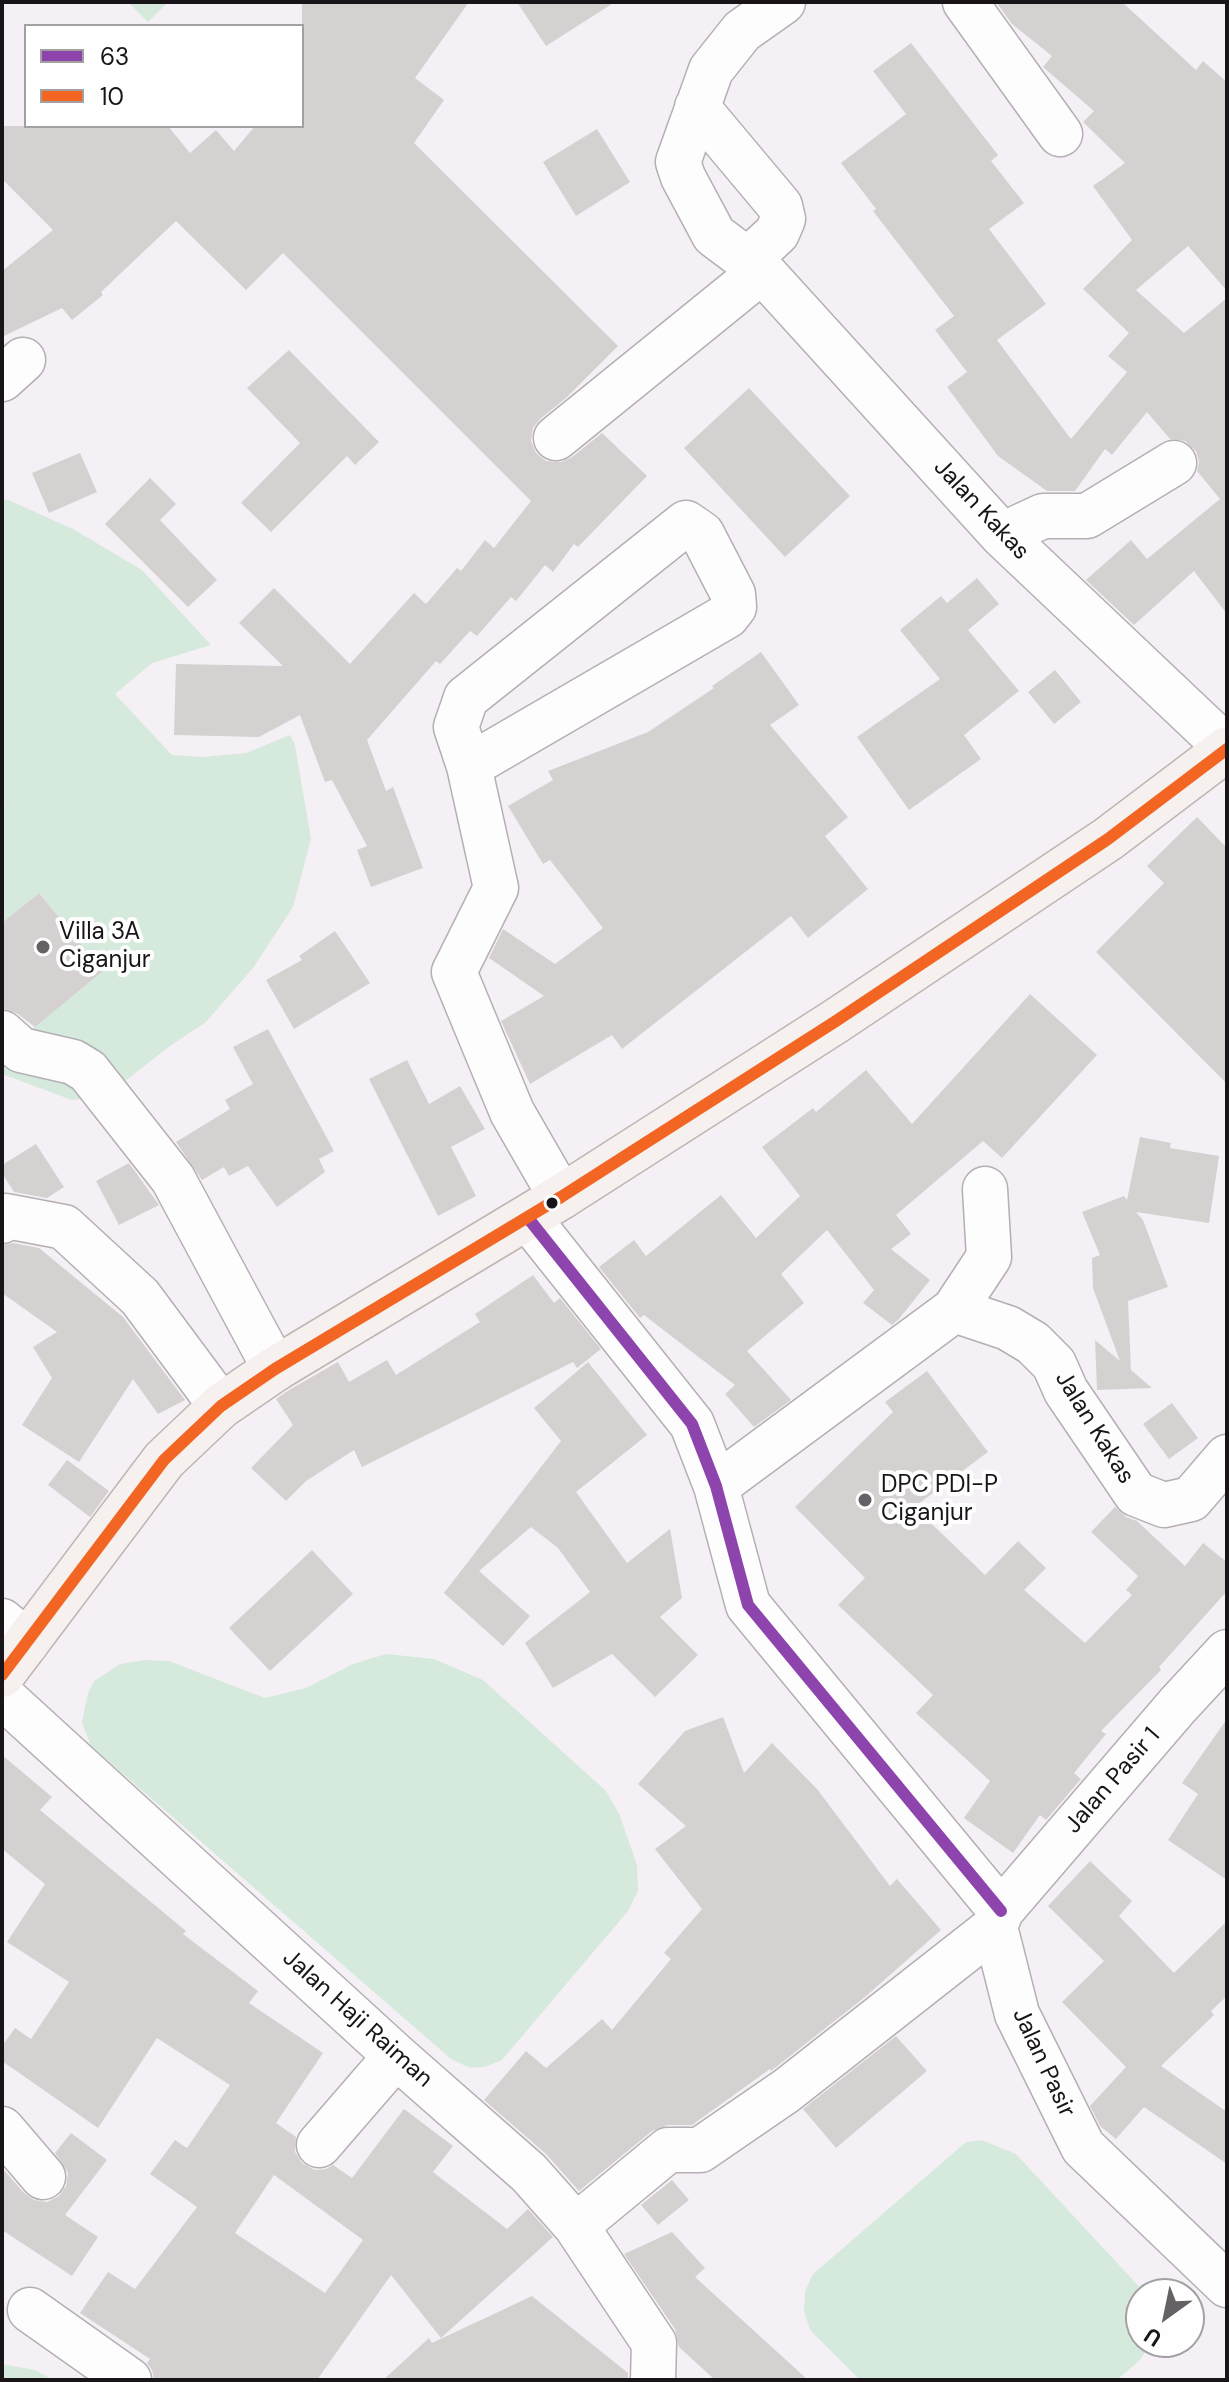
<!DOCTYPE html>
<html>
<head>
<meta charset="utf-8">
<style>
	body { margin:0 }
	#map { position:relative; width:1229px; height:2382px; overflow:hidden; background:#f5f0f5; font-family:"DM Sans",sans-serif }
	canvas { display:block }
	.frame { position:absolute; inset:0; border:4px solid #181418; pointer-events:none }
	.legend { position:absolute; left:24px; top:24px; width:280px; height:104px; box-sizing:border-box; background:#fefefe; border:2px solid #a2a0a2; margin:0; padding:10px 14px; list-style:none; font-size:24px; color:#181418 }
	.legend li { display:flex; align-items:center; gap:16px; height:40px }
	.legend b { width:40px; border:2px solid #a2a0a2 }
	.north { position:absolute; left:1125px; top:2278px; width:80px; height:80px; box-sizing:border-box; background:#fefefe; border:2px solid #a2a0a2; border-radius:50%; rotate:213deg; font-size:22px; font-weight:700; line-height:32px; text-align:center; color:#181418 }
	.north::after { content:''; display:block; margin:auto; width:28px; height:36px; background:#656165; clip-path:polygon(50% 0,100% 100%,50% 72%,0 100%) }
</style>
</head>
<body>
<div id="map">
<canvas width="1229" height="2382"></canvas>
<div class="frame"></div>
<ul class="legend">
<li><b style="height:10px;background:#8e44ad"></b>63</li>
<li><b style="height:10px;background:#f26522"></b>10</li>
</ul>
<div class="north">U</div>
</div>
<script>
const g = document.querySelector('canvas').getContext('2d');
g.lineJoin = 'round';
function paint(path, color) {
  g.fillStyle = color;
  g.fill(path, 'evenodd');
}
function toPath(rows) {
  const path = new Path2D();
  for (const r of rows) {
    path.moveTo(r[0], r[1]);
    for (let i = 2; i < r.length; i += 2) path.lineTo(r[i], r[i + 1]);
  }
  return path;
}
function strokePath(path, color, width, dash) {
  g.strokeStyle = color;
  g.lineWidth = width;
  g.lineCap = dash ? 'butt' : 'round';
  g.setLineDash(dash || []);
  g.stroke(path);
}
function write(font, color, halo, rows, align = 'center') {
  g.font = font + ' "DM Sans",sans-serif';
  g.lineWidth = 8;
  g.setLineDash([]);
  g.textBaseline = 'middle';
  g.strokeStyle = halo;
  g.fillStyle = color;
  for (const [text, x, y, turn = 0] of rows) {
    g.save();
    g.translate(x, y);
    g.rotate((+turn || 0) * Math.PI / 180);
    g.textAlign = isNaN(turn) ? turn : align;
    if (halo) g.strokeText(text, 0, 0);
    g.fillText(text, 0, 0);
    g.restore();
  }
}
paint(toPath([
	[128,2,168,2,148,22],
	[6,499,73,529,142,570,211,645,152,663,115,694,172,755,203,757,246,753,290,735,295,745,311,839,293,907,253,968,206,1022,170,1046,106,1096,72,1100,2,1074,2,1008,25,1035,103,971,39,893,2,923,2,808,5,804,2,800,2,503],
	[386,1654,434,1659,483,1680,606,1791,620,1816,637,1865,638,1891,628,1911,502,2060,484,2067,470,2068,451,2059,91,1746,82,1722,88,1693,94,1681,120,1664,145,1660,169,1661,265,1698,306,1688,353,1664],
	[982,2140,1016,2154,1146,2294,1141,2294,1141,2342,1151,2342,1140,2360,1117,2380,860,2380,810,2330,804,2311,805,2291,813,2274,966,2142],
	[2,2364,35,2370,53,2380,2,2380]
]), '#d5eadc');
paint(toPath([
	[302,2,469,2,415,78,444,100,414,143,618,346,566,398,540,419,533,428,531,441,536,453,546,461,561,462,572,457,602,433,647,476,578,547,574,544,553,572,545,565,516,601,511,597,477,636,470,631,440,664,436,661,367,740,386,791,393,787,423,868,371,887,357,850,367,846,332,780,325,782,300,715,259,737,174,735,176,664,283,666,239,623,274,588,350,664,414,593,426,604,457,568,461,571,485,540,494,548,531,501,283,253,246,290,176,221,101,292,103,295,72,320,62,308,2,337,2,271,53,230,2,179,2,126,168,126,190,153,216,130,234,151,255,126,302,126],
	[517,2,615,2,546,46],
	[996,2,1122,2,1196,70,1203,61,1227,82,1227,291,1188,246,1136,290,1184,333,1227,298,1227,614,1194,571,1134,625,1086,580,1131,540,1147,559,1220,499,1197,471,1199,462,1196,451,1185,441,1170,439,1147,412,1112,455,1105,449,1075,491,1047,491,998,456,947,387,967,372,935,330,954,316,873,211,876,209,841,163,906,114,873,71,911,43,998,155,991,161,1024,203,989,229,1046,304,997,340,1071,439,1127,372,1108,356,1129,333,1083,289,1132,240,1093,186,1125,163,1083,122,1094,111,1043,67,1052,56,1012,24],
	[597,129,630,182,576,216,543,162],
	[289,350,379,442,355,465,347,456,271,532,241,503,300,443,247,388],
	[749,388,850,496,785,557,684,448],
	[80,453,97,492,49,513,32,473],
	[150,478,176,504,160,520,217,580,188,607,105,524],
	[977,578,999,604,968,630,1019,691,964,735,981,759,909,810,857,737,940,679,900,630,941,596,947,603],
	[761,652,799,705,770,725,848,817,825,836,868,889,808,938,791,916,622,1049,612,1035,530,1084,501,1021,544,996,489,958,503,929,555,964,603,928,550,860,543,864,508,806,553,780,548,771,648,732,714,688,712,686],
	[1055,670,1081,702,1054,724,1028,692],
	[1197,817,1227,848,1227,1084,1096,952,1164,883,1147,866],
	[39,893,103,971,35,1027,18,1014,2,1008,2,923],
	[335,931,370,983,294,1029,266,980,302,960,299,956],
	[1030,994,1097,1055,1002,1158,983,1141,896,1215,911,1234,891,1249,930,1280,899,1319,892,1325,863,1303,874,1290,827,1230,781,1274,804,1303,747,1351,791,1400,754,1427,725,1394,735,1385,644,1315,640,1318,599,1267,634,1240,646,1256,721,1195,756,1238,800,1196,762,1147,813,1108,816,1112,866,1070,912,1124],
	[268,1029,334,1151,319,1159,325,1172,277,1207,248,1166,229,1176,224,1167,202,1180,176,1142,230,1109,225,1100,253,1084,233,1047],
	[407,1060,429,1104,460,1086,485,1129,451,1147,476,1196,438,1216,369,1079],
	[1140,1137,1171,1143,1170,1148,1219,1156,1209,1223,1136,1212,1143,1220,1168,1287,1128,1301,1131,1370,1152,1388,1097,1390,1095,1340,1120,1361,1093,1288,1092,1258,1100,1255,1082,1212,1124,1196,1127,1200],
	[36,1144,64,1187,47,1198,14,1192,2,1173,2,1165],
	[129,1163,159,1205,119,1225,96,1181],
	[13,1243,39,1248,123,1317,185,1400,158,1414,133,1379,79,1462,22,1425,52,1378,33,1347,57,1332,2,1293,2,1245],
	[533,1275,554,1303,560,1298,601,1349,577,1368,573,1362,362,1467,354,1450,306,1481,286,1501,251,1468,293,1425,276,1399,289,1390,338,1362,349,1382,387,1360,396,1375,480,1322,475,1314],
	[588,1362,647,1435,576,1492,627,1563,670,1529,682,1598,660,1617,698,1655,655,1697,612,1654,553,1688,525,1643,590,1592,558,1548,531,1527,479,1571,530,1616,503,1646,444,1593,561,1441,534,1408],
	[927,1371,988,1452,914,1507,985,1575,1018,1541,1046,1568,1024,1590,1085,1643,1132,1595,1126,1590,1138,1576,1091,1532,1115,1507,1126,1517,1137,1521,1185,1566,1203,1543,1227,1562,1227,1591,1159,1667,1161,1670,1101,1731,1106,1734,1074,1773,1081,1779,1046,1820,1040,1815,1013,1853,964,1818,990,1781,916,1713,933,1695,838,1605,865,1578,795,1507,893,1412,885,1402],
	[1172,1403,1198,1438,1169,1459,1143,1424],
	[67,1460,109,1491,90,1517,48,1485],
	[312,1550,353,1594,270,1671,229,1628],
	[723,1717,744,1773,772,1743,817,1789,890,1886,897,1879,941,1930,865,1997,771,2071,770,2069,692,2125,668,2125,652,2131,579,2191,546,2154,484,2100,526,2051,546,2068,602,2019,612,2030,671,1959,664,1953,702,1909,655,1849,686,1826,638,1784,685,1731],
	[1227,1719,1227,1880,1168,1840,1198,1794,1182,1783],
	[2,1755,52,1797,40,1810,186,1931,183,1934,258,1991,249,2003,323,2053,276,2123,296,2137,295,2152,302,2163,315,2170,326,2169,333,2165,352,2178,404,2109,453,2146,433,2172,507,2229,528,2209,553,2237,441,2338,391,2275,317,2380,154,2380,152,2370,147,2363,150,2359,80,2313,108,2272,135,2289,197,2207,150,2174,175,2140,187,2148,230,2085,157,2038,98,2128,2,2061,2,2046,15,2028,31,2039,69,1982,7,1942,45,1884,2,1849],
	[274,2175,363,2240,325,2293,235,2233],
	[1090,1861,1132,1901,1119,1916,1174,1973,1227,1921,1227,1996,1211,2011,1214,2015,1161,2066,1227,2112,1227,2164,1144,2107,1116,2139,1100,2126,1090,2106,1126,2067,1062,2002,1104,1961,1048,1906],
	[896,2036,927,2071,836,2148,803,2109],
	[71,2133,107,2160,65,2215,98,2237,72,2276,2,2230,2,2168,24,2193,34,2200,47,2202,59,2196,66,2186,68,2173,55,2153],
	[672,2180,689,2200,658,2225,641,2205],
	[672,2232,705,2268,695,2277,808,2380,715,2380,679,2347,675,2329,624,2254],
	[532,2296,628,2373,628,2380,383,2380,429,2338,432,2343]
]), '#d5d1d1');
const minor = toPath([
	[783,2,742,31,711,70,678,162,683,177,714,235,762,271,1002,535,1227,748],
	[965,2,1060,134],
	[697,107,780,206,783,219,777,233,748,260],
	[2,379,23,360],
	[556,438,762,271],
	[1002,535,1043,516,1087,516,1174,463],
	[469,766,727,616,734,607,733,594,702,534,686,523,466,698,456,727,469,766,496,888,454,972,512,1112,561,1197],
	[2,1033,21,1050,73,1062,88,1071,173,1179,275,1369],
	[528,1218,692,1424,716,1486,748,1605,1001,1911],
	[2,1221,6,1216,64,1227,140,1297,221,1406],
	[954,1310,1008,1328,1033,1343,1054,1364,1066,1391,1136,1494,1164,1505,1191,1499,1227,1457],
	[716,1486,954,1310,989,1257,985,1189],
	[2,1621,27,1642],
	[1227,1652,1178,1705,1001,1911,995,1927,1017,2014,1083,2147,1227,2285],
	[2,1696,396,2056,529,2173,576,2226,654,2343,653,2380],
	[2,2129,43,2177],
	[319,2145,396,2056],
	[576,2226,668,2150,700,2150,786,2091,995,1927],
	[30,2310,129,2380]
]);
const major = toPath([
	[2,1675,164,1460,221,1406,275,1369,561,1197,836,1021,1108,839,1227,749]
]);
strokePath(minor, '#b3afb3', 47);
strokePath(major, '#c0b5b2', 47);
strokePath(minor, '#fefdfe', 44);
strokePath(major, '#f6f0ee', 44);
strokePath(toPath([
	[528,1218,692,1424,716,1486,748,1605,1001,1911]
]), '#8e44ad', 12);
strokePath(toPath([
	[2,1675,164,1460,221,1406,275,1369,561,1197,836,1021,1108,839,1227,749]
]), '#f26522', 12);
for (const [x, y, r, color] of [
	[43,947,8,"#656165"],
	[552,1203,7,"#181418"],
	[865,1500,8,"#656165"]
]) {
  const dot = new Path2D();
  dot.arc(x, y, r, 0, 2 * Math.PI);
  g.fillStyle = color;
  g.fill(dot);
  strokePath(dot, '#fefefe', 3);
}
write('24px', '#181418', '#fefefe', [
	["Jalan Kakas",981,510,47],
	["Jalan Kakas",1094,1428,58],
	["Jalan Pasir 1",1113,1781,-49],
	["Jalan Haji Raiman",357,2019,42],
	["Jalan Pasir",1043,2063,65]
]);
write('24px', '#181418', '#fefefe', [
	["Villa 3A",59,933],
	["Ciganjur",59,961],
	["DPC PDI-P",881,1486],
	["Ciganjur",881,1514]
], 'left');
</script>
</body>
</html>
